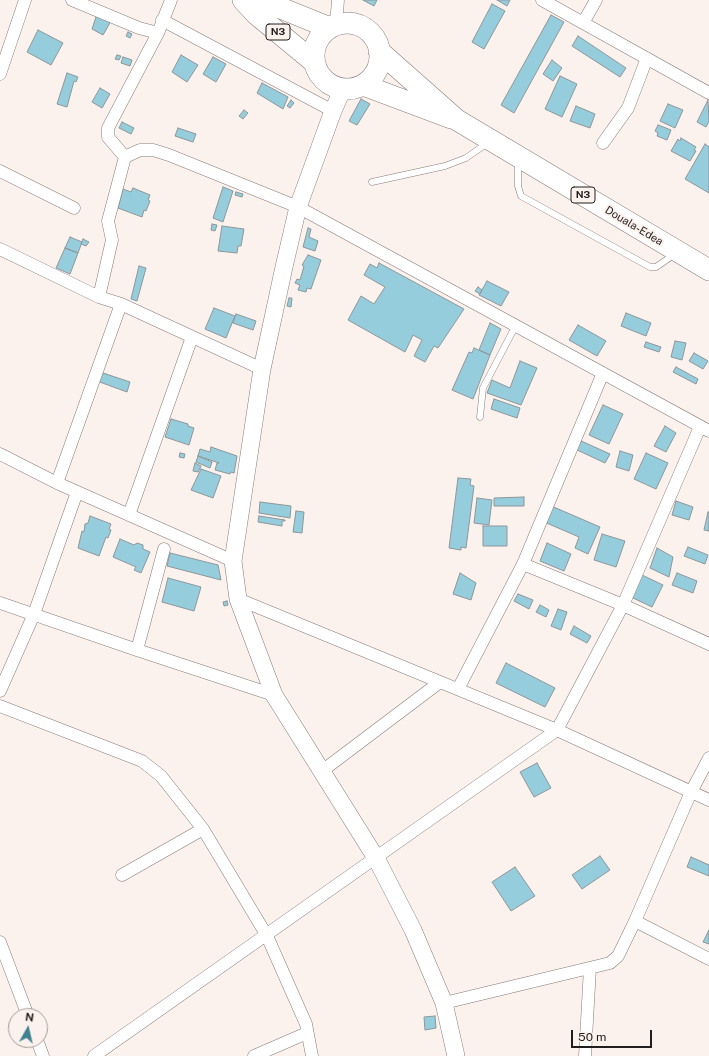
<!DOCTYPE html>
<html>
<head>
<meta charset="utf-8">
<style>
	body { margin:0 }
	#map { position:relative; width:709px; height:1056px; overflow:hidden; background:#fbf1ed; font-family:"Public Sans",sans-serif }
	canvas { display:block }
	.north { position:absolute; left:8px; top:1008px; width:40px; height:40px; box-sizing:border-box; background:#fbf1ed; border:1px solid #a49d9a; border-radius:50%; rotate:8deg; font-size:11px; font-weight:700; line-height:16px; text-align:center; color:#221e1d }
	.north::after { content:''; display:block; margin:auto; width:14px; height:18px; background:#408393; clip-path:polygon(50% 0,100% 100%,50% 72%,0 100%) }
	.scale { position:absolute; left:571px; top:1030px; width:81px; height:18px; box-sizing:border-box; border:2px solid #221e1d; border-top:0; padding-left:5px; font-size:12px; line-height:14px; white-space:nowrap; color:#221e1d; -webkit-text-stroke:3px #fbf1ed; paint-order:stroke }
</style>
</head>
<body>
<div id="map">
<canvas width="709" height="1056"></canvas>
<div class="north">N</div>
<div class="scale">50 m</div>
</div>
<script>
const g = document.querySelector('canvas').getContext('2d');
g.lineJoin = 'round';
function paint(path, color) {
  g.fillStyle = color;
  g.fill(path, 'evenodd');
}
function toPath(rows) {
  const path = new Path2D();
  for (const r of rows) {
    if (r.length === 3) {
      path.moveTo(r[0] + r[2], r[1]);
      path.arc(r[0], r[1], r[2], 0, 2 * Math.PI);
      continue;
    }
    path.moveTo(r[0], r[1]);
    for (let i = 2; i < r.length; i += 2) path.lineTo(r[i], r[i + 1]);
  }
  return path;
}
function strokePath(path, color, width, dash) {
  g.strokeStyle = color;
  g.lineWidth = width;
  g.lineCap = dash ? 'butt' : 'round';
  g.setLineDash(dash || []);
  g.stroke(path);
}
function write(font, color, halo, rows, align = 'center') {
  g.font = font + ' "Public Sans",sans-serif';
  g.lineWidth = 4;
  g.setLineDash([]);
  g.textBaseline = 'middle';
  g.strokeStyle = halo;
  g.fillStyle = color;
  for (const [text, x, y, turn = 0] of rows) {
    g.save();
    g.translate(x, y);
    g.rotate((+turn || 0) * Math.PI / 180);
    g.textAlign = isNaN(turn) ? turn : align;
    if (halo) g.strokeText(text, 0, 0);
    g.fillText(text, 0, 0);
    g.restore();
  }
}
const building = toPath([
	[363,0,377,0,374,6,363,0],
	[497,0,510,0,507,6,497,0],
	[492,4,505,11,484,49,472,42,492,4],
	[97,14,111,21,103,35,92,29,97,14],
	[551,15,564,22,514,113,501,105,551,15],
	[38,30,63,43,51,65,27,52,38,30],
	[128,32,132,34,130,38,126,36,128,32],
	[578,36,626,68,620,77,572,46,578,36],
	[117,55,121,56,119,60,115,59,117,55],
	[181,55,198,65,187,82,172,72,181,55],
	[123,57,132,60,130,66,121,63,123,57],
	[213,57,226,64,216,82,203,74,213,57],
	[552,60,562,68,553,81,543,74,552,60],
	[67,73,78,77,76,82,74,81,67,107,57,104,67,73],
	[560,76,577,84,562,117,545,109,560,76],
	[262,83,288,97,283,109,257,93,262,83],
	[100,88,110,94,102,108,92,102,100,88],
	[361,99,370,104,357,125,349,121,361,99],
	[291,100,294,103,290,108,287,106,291,100],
	[708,100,709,121,706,127,697,122,708,100],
	[668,104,683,110,675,128,660,121,668,104],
	[576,106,595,114,590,128,570,121,576,106],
	[244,110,248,113,243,119,239,116,244,110],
	[122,122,134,128,131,134,119,128,122,122],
	[658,125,671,130,667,140,657,136,658,133,655,131,658,125],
	[178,128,196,134,193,142,175,136,178,128],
	[681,138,696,147,694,150,696,151,690,161,671,151,678,139,680,141,681,138],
	[705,144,709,147,709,193,685,179,705,144],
	[223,187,233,191,223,222,213,218,223,187],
	[133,188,150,195,148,200,150,201,146,211,144,210,142,217,118,208,123,189,131,192,133,188],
	[236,192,243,194,242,197,235,195,236,192],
	[212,224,217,225,215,231,211,230,212,224],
	[222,226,244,229,241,246,238,246,237,253,218,251,222,226],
	[308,228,311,229,309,237,318,241,315,251,303,247,308,228],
	[70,237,82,242,78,253,65,248,70,237],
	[83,239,89,242,86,246,81,244,83,239],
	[65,248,78,253,70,274,56,268,65,248],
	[308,255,321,260,311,289,307,288,306,292,298,290,300,285,295,283,297,279,300,280,304,266,302,265,308,255],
	[379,263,464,309,438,348,434,346,425,362,414,356,422,340,413,335,405,352,348,320,361,296,374,304,385,287,364,275,370,264,377,268,379,263],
	[139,266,146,268,137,301,131,299,139,266],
	[487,281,509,292,501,306,479,295,487,281],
	[478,287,482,290,480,294,475,291,478,287],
	[289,298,292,298,291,307,287,306,289,298],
	[214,308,235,316,226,338,205,329,214,308],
	[626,313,651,323,646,336,621,326,626,313],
	[236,314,256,321,253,330,233,323,236,314],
	[490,323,501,329,490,355,479,350,490,323],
	[578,325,606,341,597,356,569,340,578,325],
	[675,341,686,343,682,360,671,357,675,341],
	[646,342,661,347,659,352,644,347,646,342],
	[474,348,490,355,473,399,452,390,469,352,472,353,474,348],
	[694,353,708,361,703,369,689,361,694,353],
	[520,361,537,368,521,405,487,393,492,380,510,388,520,361],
	[676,367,698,379,696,384,673,372,676,367],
	[100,372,130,382,127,392,97,381,100,372],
	[494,399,520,408,517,418,491,409,494,399],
	[603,405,623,414,609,444,589,435,603,405],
	[171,419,188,424,188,426,194,428,189,445,165,437,171,419],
	[665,426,676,433,666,452,654,446,665,426],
	[579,440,610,454,605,463,575,449,579,440],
	[211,447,237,456,234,473,231,472,230,474,215,470,217,463,219,463,198,456,200,449,210,452,211,447],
	[620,451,633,455,629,471,616,467,620,451],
	[180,453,185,454,184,458,179,457,180,453],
	[646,453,668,463,656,489,634,479,646,453],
	[198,456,212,462,210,468,196,462,198,456],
	[195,463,201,466,198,472,193,471,195,463],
	[201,469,221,476,213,498,191,490,201,469],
	[458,478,471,479,470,485,474,486,466,548,461,547,461,550,449,548,458,478],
	[524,497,524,506,494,506,494,498,524,497],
	[477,498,492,500,489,525,474,523,477,498],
	[676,501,693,507,689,520,672,515,676,501],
	[260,502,291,506,290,518,259,513,260,502],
	[549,505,600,527,588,554,575,548,579,537,542,521,549,505],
	[296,511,304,512,302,533,293,532,296,511],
	[708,512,709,512,709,531,704,530,708,512],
	[90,516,111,524,109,529,111,530,108,538,106,537,99,556,78,548,82,531,84,532,85,524,88,523,90,516],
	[259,516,285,520,285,521,282,521,282,526,258,522,259,516],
	[483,526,507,526,507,546,483,546,483,526],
	[602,534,625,541,616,567,594,560,602,534],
	[120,539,134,545,137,543,143,545,143,549,150,552,141,573,134,570,136,567,113,557,120,539],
	[547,543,571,554,564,571,540,561,547,543],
	[688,547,708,555,705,564,684,556,688,547],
	[657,548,673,557,669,577,650,568,657,548],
	[170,553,218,565,221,580,167,566,170,553],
	[460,573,476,583,471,600,453,594,460,573],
	[677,573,697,581,693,593,672,585,677,573],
	[642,575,663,585,652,607,631,597,642,575],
	[168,578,201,587,194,611,162,602,168,578],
	[518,594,533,600,529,609,514,601,518,594],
	[227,601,228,605,224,606,223,602,227,601],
	[540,605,549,610,546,617,536,612,540,605],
	[558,609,567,612,561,630,551,626,558,609],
	[574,626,591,636,587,643,570,634,574,626],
	[506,663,555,688,545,707,496,683,506,663],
	[537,763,551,788,534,797,520,772,537,763],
	[600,856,610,870,582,889,572,875,600,856],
	[691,857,709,865,709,876,687,867,691,857],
	[515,867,535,896,511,911,492,882,515,867],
	[709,930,709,944,703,942,709,930],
	[435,1016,436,1028,425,1030,424,1017,435,1016]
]);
paint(building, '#96cddc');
strokePath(building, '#8d9699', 1);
const service = toPath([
	[518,161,518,186,521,196,650,267,656,267,675,254],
	[372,182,445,166,466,158,489,142],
	[480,417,483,388,516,325]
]);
const minor = toPath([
	[72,0,139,28,158,33,171,0],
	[542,0,709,93],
	[162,20,333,111],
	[583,23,596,0],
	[336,25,338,0],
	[0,74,25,0],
	[603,143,628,108,647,58],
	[125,157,108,137,108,128,158,33],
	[0,171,74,208],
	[0,249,99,297,121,304,262,369],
	[99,297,112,240,108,221,125,157,140,150,153,150,169,155,298,207,709,431],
	[0,454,57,483,233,561],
	[57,483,121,304],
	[129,515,192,337],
	[523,564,623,605,709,644],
	[238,599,557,730,709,800],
	[0,603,137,650,274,695],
	[137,650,164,549],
	[458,689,523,564,603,373],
	[0,691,34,614,77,492],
	[0,706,142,761,161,776,203,829,267,936,306,1024,312,1056],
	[322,771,440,682],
	[122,875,203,829],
	[635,921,709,959],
	[0,942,28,1016],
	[444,1003,610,963,618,956,635,921,691,792,709,758],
	[37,1040,43,1056],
	[94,1056,557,730,623,605,700,427],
	[254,1056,307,1033],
	[585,1056,590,968]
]);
const secondary = toPath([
	[343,88,333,111,298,207,284,267,262,369,233,561,238,599,274,695,376,858,413,930,444,1003,456,1056]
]);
const trunk = toPath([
	[243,0,257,15,314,62],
	[261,0,330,28],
	[347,56,33],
	[379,51,457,120,709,270],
	[363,85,451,118]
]);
strokePath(service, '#857c79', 7);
strokePath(minor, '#857c79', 13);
strokePath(secondary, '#857c79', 18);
strokePath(trunk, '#857c79', 22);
strokePath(service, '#fff', 6);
strokePath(minor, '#fff', 12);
strokePath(secondary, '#fff', 17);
strokePath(trunk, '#fff', 21);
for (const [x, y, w] of [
	[278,32,24],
	[583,195,24]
]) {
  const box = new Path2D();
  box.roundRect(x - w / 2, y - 8, w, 16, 3);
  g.fillStyle = '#fbf1ed';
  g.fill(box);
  strokePath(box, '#221e1d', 1);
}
write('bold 10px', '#221e1d', null, [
	["N3",278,32],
	["N3",583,195]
]);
write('11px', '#221e1d', '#fbf1ed', [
	["Douala-Edea",634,226,31]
]);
</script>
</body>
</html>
